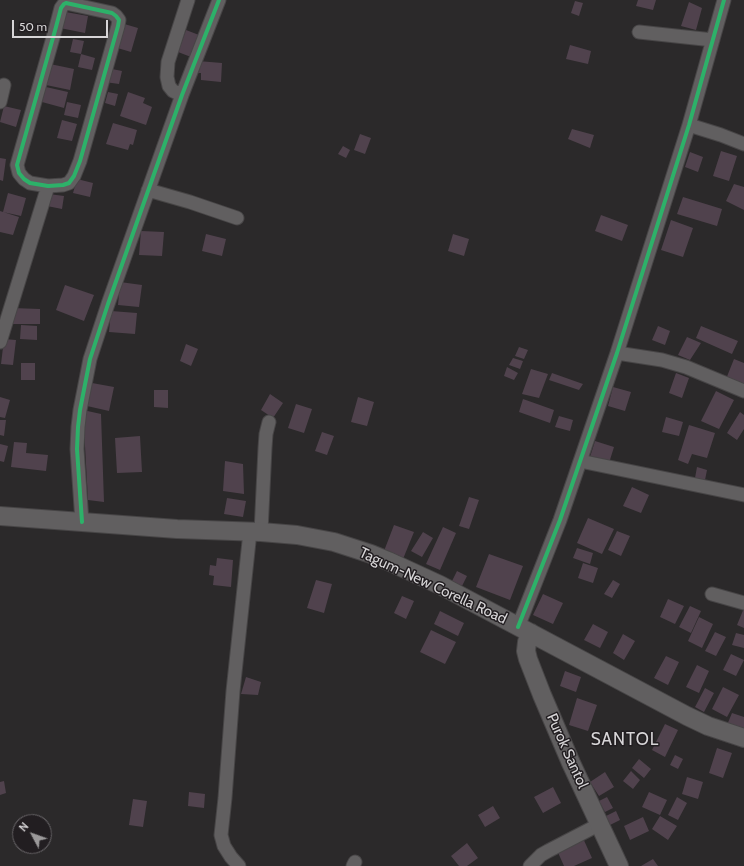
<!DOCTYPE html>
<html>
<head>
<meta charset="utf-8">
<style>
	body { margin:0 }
	#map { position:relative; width:744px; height:866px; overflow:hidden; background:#2b292a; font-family:Cabin,sans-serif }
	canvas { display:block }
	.north { position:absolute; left:12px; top:814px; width:40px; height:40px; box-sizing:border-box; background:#221e21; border:1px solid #6a676a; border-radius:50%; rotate:311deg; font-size:11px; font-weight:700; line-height:16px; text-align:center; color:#d7d5d7 }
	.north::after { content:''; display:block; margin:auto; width:14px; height:18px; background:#9b999a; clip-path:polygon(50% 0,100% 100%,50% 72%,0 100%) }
	.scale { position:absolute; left:12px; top:20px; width:96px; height:18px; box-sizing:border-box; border:2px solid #d7d5d7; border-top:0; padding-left:5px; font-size:12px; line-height:14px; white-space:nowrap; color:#d7d5d7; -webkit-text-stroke:3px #221e21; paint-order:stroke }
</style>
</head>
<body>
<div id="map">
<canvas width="744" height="866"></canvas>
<div class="north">N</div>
<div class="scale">50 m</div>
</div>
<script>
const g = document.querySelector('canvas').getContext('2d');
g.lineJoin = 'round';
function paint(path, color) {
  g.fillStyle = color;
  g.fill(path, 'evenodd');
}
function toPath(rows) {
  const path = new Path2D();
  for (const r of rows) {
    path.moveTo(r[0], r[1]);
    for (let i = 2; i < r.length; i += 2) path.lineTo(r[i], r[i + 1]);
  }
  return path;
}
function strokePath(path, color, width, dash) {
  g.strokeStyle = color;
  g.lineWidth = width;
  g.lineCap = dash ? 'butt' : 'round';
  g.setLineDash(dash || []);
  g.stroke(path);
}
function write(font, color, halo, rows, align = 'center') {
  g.font = font + ' Cabin,sans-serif';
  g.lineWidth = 3;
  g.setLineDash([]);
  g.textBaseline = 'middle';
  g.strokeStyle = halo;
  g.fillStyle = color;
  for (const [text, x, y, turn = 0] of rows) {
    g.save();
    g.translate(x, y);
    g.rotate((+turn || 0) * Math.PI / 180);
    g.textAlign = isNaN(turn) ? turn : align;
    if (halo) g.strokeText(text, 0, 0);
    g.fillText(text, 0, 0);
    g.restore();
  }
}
paint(toPath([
	[638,0,656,0,653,10,636,6],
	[575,1,583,3,579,16,571,13],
	[689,2,702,8,696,30,681,26],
	[60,11,88,16,85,33,60,28],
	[121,23,138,28,131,52,114,47],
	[186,30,199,35,191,57,178,52],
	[73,39,84,41,81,54,95,58,92,70,78,67,81,54,70,52],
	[570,45,591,51,588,64,566,59],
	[198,61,222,63,221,82,201,80,201,73,197,73],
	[50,64,74,69,70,90,46,85],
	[107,68,122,71,119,84,105,82],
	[46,87,68,92,64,108,42,102],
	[108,92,118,94,115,106,105,103],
	[128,92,145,98,143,103,152,107,146,125,120,116],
	[67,102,81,105,78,118,64,115],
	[4,106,21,110,16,127,0,122],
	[62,120,77,124,72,141,57,138],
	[113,123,137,130,133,145,130,144,128,150,106,144],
	[572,129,594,135,590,148,568,139],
	[360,134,371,138,365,154,354,150],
	[343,146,350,150,346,158,338,154],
	[721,151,737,156,729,181,713,176],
	[690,152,703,157,698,172,685,167],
	[0,158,6,159,3,181,0,180],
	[77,179,93,183,90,197,73,193],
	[734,184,744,187,744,210,726,201],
	[8,193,26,198,21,216,3,212],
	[49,194,64,196,62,209,47,206],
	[683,197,722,209,717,226,677,214],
	[0,211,19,217,13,235,0,232],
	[601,215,628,225,622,241,595,231],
	[671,220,693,228,683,257,661,250],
	[141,231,164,232,162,256,139,255],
	[206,234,226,239,222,256,202,251],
	[453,234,469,239,464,256,448,251],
	[120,282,142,285,139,307,118,305],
	[65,285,94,295,84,321,56,310],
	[12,308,40,309,40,324,11,324],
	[111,311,137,313,135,334,109,332],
	[21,325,37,326,37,340,20,339],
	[658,326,670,331,665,345,652,340],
	[701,326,738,341,732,354,696,338],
	[687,337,701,343,690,360,678,355],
	[4,339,16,340,13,365,1,364],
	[186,344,198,349,191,366,180,361],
	[519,347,528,350,524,359,515,356],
	[513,358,523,361,520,369,509,365],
	[734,359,744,363,744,387,726,379],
	[21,363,35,363,35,380,21,380],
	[507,367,518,373,514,380,504,376],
	[531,369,548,374,539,398,522,394],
	[552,373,583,384,579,390,549,380],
	[676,373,689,378,682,398,669,393],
	[92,383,114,387,109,411,87,406],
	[613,387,631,392,625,411,608,406],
	[154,390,168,390,168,408,154,407],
	[716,391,734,400,719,429,701,421],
	[270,394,283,403,273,418,261,410],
	[0,397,10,400,5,418,0,417],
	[358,397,374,402,367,426,351,422],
	[523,399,554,410,550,423,519,412],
	[296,404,312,409,304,433,288,428],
	[83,410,101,414,104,502,88,500],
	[740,412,744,415,744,429,737,440,727,433],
	[559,416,573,420,570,431,555,427],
	[666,417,683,422,679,436,662,432],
	[0,420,6,420,4,436,0,435],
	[689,425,715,433,707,458,692,454,688,464,678,460],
	[322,432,334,436,327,455,315,451],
	[140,436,142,472,117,473,115,438],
	[595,441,614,447,609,463,590,457],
	[14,442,27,443,26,453,48,455,46,471,11,467],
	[0,444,8,446,4,462,0,461],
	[225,461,243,464,244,494,223,491],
	[697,467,707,470,705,480,695,478],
	[632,487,649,495,641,513,623,506],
	[469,497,479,500,469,529,459,526],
	[227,498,246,501,243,517,224,514],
	[588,518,614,529,602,554,577,543],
	[394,525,414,532,403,559,384,551],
	[443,527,456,533,440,570,426,564],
	[617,531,630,536,621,556,608,550],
	[423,532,433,538,422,557,411,551],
	[577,548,593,553,590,564,573,558],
	[489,554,523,566,510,600,476,587],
	[217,558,233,560,231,587,213,585,214,576,209,575,210,565,216,566],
	[583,563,598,568,593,583,578,578],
	[457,571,467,576,461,588,451,583],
	[316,580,332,584,324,613,307,608],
	[613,580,620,584,612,598,604,594],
	[543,594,563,603,553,624,533,615],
	[402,596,414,601,406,619,394,613],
	[668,599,684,606,675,624,660,617],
	[690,606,701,611,691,633,679,627],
	[744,608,744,628,737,625],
	[440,611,464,623,458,636,434,624],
	[699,617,713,624,702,648,688,641],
	[593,624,608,632,600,648,584,640],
	[431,630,456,642,445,664,420,652],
	[715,632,726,637,716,656,705,651],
	[736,633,744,635,744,648,732,645],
	[623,634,635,641,624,660,613,653],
	[731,654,744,660,736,676,723,670],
	[666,656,679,662,668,685,654,678],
	[697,665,709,671,699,693,686,687],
	[565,671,581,677,576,692,560,686],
	[246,677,261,682,258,695,241,694],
	[723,687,739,695,727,717,712,709],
	[705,688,714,693,704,712,695,707],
	[577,698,597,705,588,731,569,725],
	[732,713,744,717,744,729,727,725],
	[665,724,678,730,665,757,652,750],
	[717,748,732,753,723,778,709,773],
	[675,755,683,759,678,769,670,765],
	[639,759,651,769,644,778,632,768],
	[631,771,640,780,633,789,623,781],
	[605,772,614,787,599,796,590,782],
	[687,777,703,782,698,799,682,794],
	[4,781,6,793,0,795,0,782],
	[553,787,561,803,543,813,534,797],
	[189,792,205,794,204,808,188,806],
	[649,792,667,800,660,815,642,807],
	[607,797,613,808,605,812,599,801],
	[677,797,687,803,678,820,668,815],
	[133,799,147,801,143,827,129,825],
	[493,806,500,818,485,827,478,815],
	[616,811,620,820,608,826,604,817],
	[660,816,677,826,668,840,652,829],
	[643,817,649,831,630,840,624,826],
	[582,836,592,858,574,866,564,866,556,848],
	[467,843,478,858,467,866,459,866,451,856],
	[653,859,658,866,641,866]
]), '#50424d');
const street = toPath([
	[66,3,112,13,116,16,119,20,118,26,80,161,74,176,69,183,63,185,48,186,30,183,24,179,19,173,17,165,56,27,61,8,64,4,66,3],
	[639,32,713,40],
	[182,95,173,91,169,86,167,77,168,62,188,0],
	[0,102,4,85],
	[689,125,721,135,744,144],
	[148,190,190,202,237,218],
	[0,342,48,186],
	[617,353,662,360,686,367,744,391],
	[580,461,744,495],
	[82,522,77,449,78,427,80,410,90,359,108,304,182,95,219,0],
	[261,532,265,448,266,434,269,422],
	[712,594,744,603],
	[518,627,560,520,617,353,689,125,724,0],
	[239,866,231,857,224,846,221,835,225,798,233,691,250,532],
	[353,866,355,862],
	[530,866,541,855,548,851,600,824]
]);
const secondary = toPath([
	[0,516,177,529,261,532,297,535,334,542,371,554,388,561,440,585,687,716,708,726,744,738],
	[531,633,527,642,526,651,528,659,542,695,571,763,619,866]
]);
strokePath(street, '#474546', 15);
strokePath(secondary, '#474546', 20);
strokePath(street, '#615f60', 13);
strokePath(secondary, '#615f60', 18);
strokePath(toPath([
	[66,3,112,13,116,16,119,20,118,26,80,161,74,176,69,183,63,185,48,186,30,183,24,179,19,173,17,165,56,27,61,8,64,4,66,3],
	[82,522,77,449,78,427,80,410,90,359,108,304,182,95,219,0],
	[518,627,560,520,617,353,689,125,724,0]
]), '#2db169', 4);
write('15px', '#d7d5d7', '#221e21', [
	["Tagum-New Corella Road",433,586,25],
	["Purok Santol",567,751,66]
]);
g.letterSpacing = '1px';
write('17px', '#d7d5d7', '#221e21', [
	["SANTOL",625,740]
]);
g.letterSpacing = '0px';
</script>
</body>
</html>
